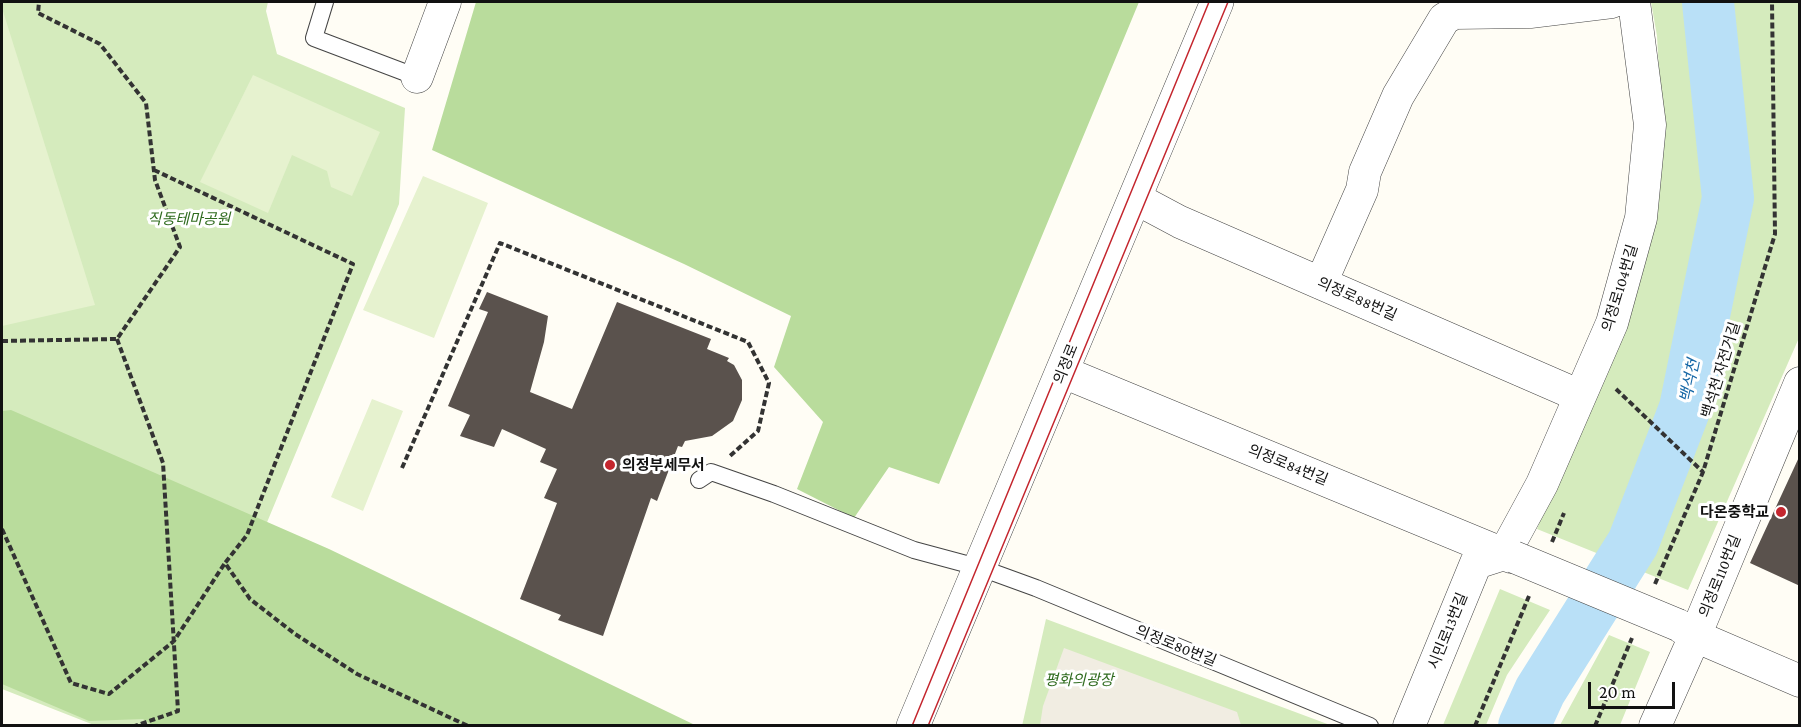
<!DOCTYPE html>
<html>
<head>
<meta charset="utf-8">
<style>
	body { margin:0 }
	#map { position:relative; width:1801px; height:727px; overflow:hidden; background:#fffdf5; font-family:"Crimson Pro",serif }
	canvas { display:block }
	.frame { position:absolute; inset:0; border:3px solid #111; pointer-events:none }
	.scale { position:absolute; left:1588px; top:682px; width:87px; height:27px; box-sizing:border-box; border:3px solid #111; border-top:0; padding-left:8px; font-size:18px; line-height:21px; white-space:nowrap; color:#111; -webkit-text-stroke:4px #fff; paint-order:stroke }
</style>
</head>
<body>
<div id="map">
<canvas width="1801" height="727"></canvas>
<div class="frame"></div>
<div class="scale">20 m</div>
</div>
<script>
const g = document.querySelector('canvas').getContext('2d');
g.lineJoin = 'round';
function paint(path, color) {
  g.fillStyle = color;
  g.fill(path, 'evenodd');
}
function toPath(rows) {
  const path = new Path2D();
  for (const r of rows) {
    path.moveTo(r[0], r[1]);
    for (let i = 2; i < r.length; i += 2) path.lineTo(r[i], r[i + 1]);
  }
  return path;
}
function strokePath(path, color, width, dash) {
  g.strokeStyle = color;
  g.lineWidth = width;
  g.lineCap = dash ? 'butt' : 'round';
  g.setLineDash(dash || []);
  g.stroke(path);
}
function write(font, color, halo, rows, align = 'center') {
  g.font = font + ' "Crimson Pro","Noto Sans KR",serif';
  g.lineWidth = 6;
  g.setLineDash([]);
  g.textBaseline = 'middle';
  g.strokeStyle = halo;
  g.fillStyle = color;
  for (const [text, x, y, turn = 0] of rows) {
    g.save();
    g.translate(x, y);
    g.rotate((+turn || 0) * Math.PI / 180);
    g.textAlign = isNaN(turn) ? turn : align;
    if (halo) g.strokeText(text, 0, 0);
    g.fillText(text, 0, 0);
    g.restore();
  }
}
paint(toPath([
	[2,2,268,2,266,11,277,54,405,108,399,204,246,573,157,725,94,725,2,689],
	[1651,2,1799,2,1799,338,1688,590,1537,529,1644,257,1663,143,1657,36],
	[1500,589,1550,610,1507,675,1486,725,1443,725],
	[1046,619,1330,725,1022,726],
	[1609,635,1650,652,1620,725,1560,725]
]), '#d5ebbd');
paint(toPath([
	[476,2,1139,2,939,484,889,467,854,518,797,489,823,422,774,367,791,316,684,264,432,150],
	[11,410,329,549,695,725,152,725,143,719,89,721,2,684,2,411]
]), '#b9dc9c');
paint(toPath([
	[2,8,95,305,2,326],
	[253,75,380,132,352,196,331,187,327,171,292,155,268,213,200,182],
	[423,176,488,203,434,338,363,310],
	[372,399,403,411,363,511,331,497]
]), '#e6f2cf');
paint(toPath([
	[1064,648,1237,712,1241,725,1040,725,1043,706]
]), '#f1ede2');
strokePath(toPath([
	[1524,726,1540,691,1633,543,1685,408,1728,198,1708,2]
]), '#b9e0f7', 52);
paint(toPath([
	[487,292,548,316,544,342,530,392,572,409,617,302,711,339,707,349,729,358,727,361,734,365,742,380,742,400,733,421,712,436,685,441,682,447,678,446,657,501,651,498,603,636,558,620,561,615,520,599,557,503,544,498,557,469,540,462,546,449,502,429,494,447,460,436,470,415,448,406,488,312,479,309],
	[1800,455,1800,586,1750,563]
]), '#5a524d');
const service = toPath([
	[325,2,314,38,417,77],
	[699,480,711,472,774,494,914,550,981,568,1036,588,1370,726]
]);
const minor = toPath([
	[417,77,445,2],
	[1135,198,1180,222,1580,396],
	[1321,283,1362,190,1365,172,1398,96,1444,19,1454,13,1530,12,1612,2],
	[1063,372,1511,557],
	[1678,625,1695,636,1800,681],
	[1409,726,1476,563,1504,554,1542,484,1612,323,1641,218,1650,125,1634,2],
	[1655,726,1695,636,1800,383]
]);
const tertiary = toPath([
	[913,726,1217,2]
]);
strokePath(service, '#444', 18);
strokePath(minor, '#444', 33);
strokePath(tertiary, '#444', 34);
strokePath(toPath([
	[154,170,353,264,247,535,225,563,250,599,295,634,357,674,468,726],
	[117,339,163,463,178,711,135,726],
	[2,341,117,339,180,247,155,180,146,103,100,44,38,13,39,2],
	[1616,389,1703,472],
	[402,468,500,243,748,342,769,383,758,431,730,456],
	[2,529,71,683,109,694,174,641,225,563],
	[1552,542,1564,513],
	[1655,584,1703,472,1775,234,1772,2],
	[1475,726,1529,596],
	[1595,726,1632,638]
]), '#333', 4, [6, 3]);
strokePath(service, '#fff', 16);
strokePath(minor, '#fff', 32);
strokePath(tertiary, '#fff', 33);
strokePath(toPath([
	[912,726,1209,2],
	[928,726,1228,2]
]), '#c4262e', 1.5);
const minorBridge = toPath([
	[1514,557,1678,625]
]);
strokePath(minorBridge, '#444', 33, []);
strokePath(minorBridge, '#fff', 32);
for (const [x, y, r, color] of [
	[610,465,6,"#c4262e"],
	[1781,512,6,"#c4262e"]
]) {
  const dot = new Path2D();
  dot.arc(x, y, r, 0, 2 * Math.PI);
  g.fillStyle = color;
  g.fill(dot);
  strokePath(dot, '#fff', 2);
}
write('italic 15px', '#2f6b1f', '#fff', [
	["직동테마공원",189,219],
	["평화의광장",1079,680]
]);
write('15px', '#111', '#fff', [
	["의정로104번길",1620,288,-73],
	["의정로88번길",1357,299,24],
	["의정로",1066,364,-68],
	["백석천 자전거길",1721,370,-73],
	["의정로84번길",1288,465,22],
	["의정로110번길",1720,576,-68],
	["시민로13번길",1448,631,-68],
	["의정로80번길",1176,646,22]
]);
write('bold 15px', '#111', '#fff', [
	["의정부세무서",622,465],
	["다온중학교",1769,512,"right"]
], 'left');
write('italic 16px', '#1768a6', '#fff', [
	["백석천",1690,381,-78]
]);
</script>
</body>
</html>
